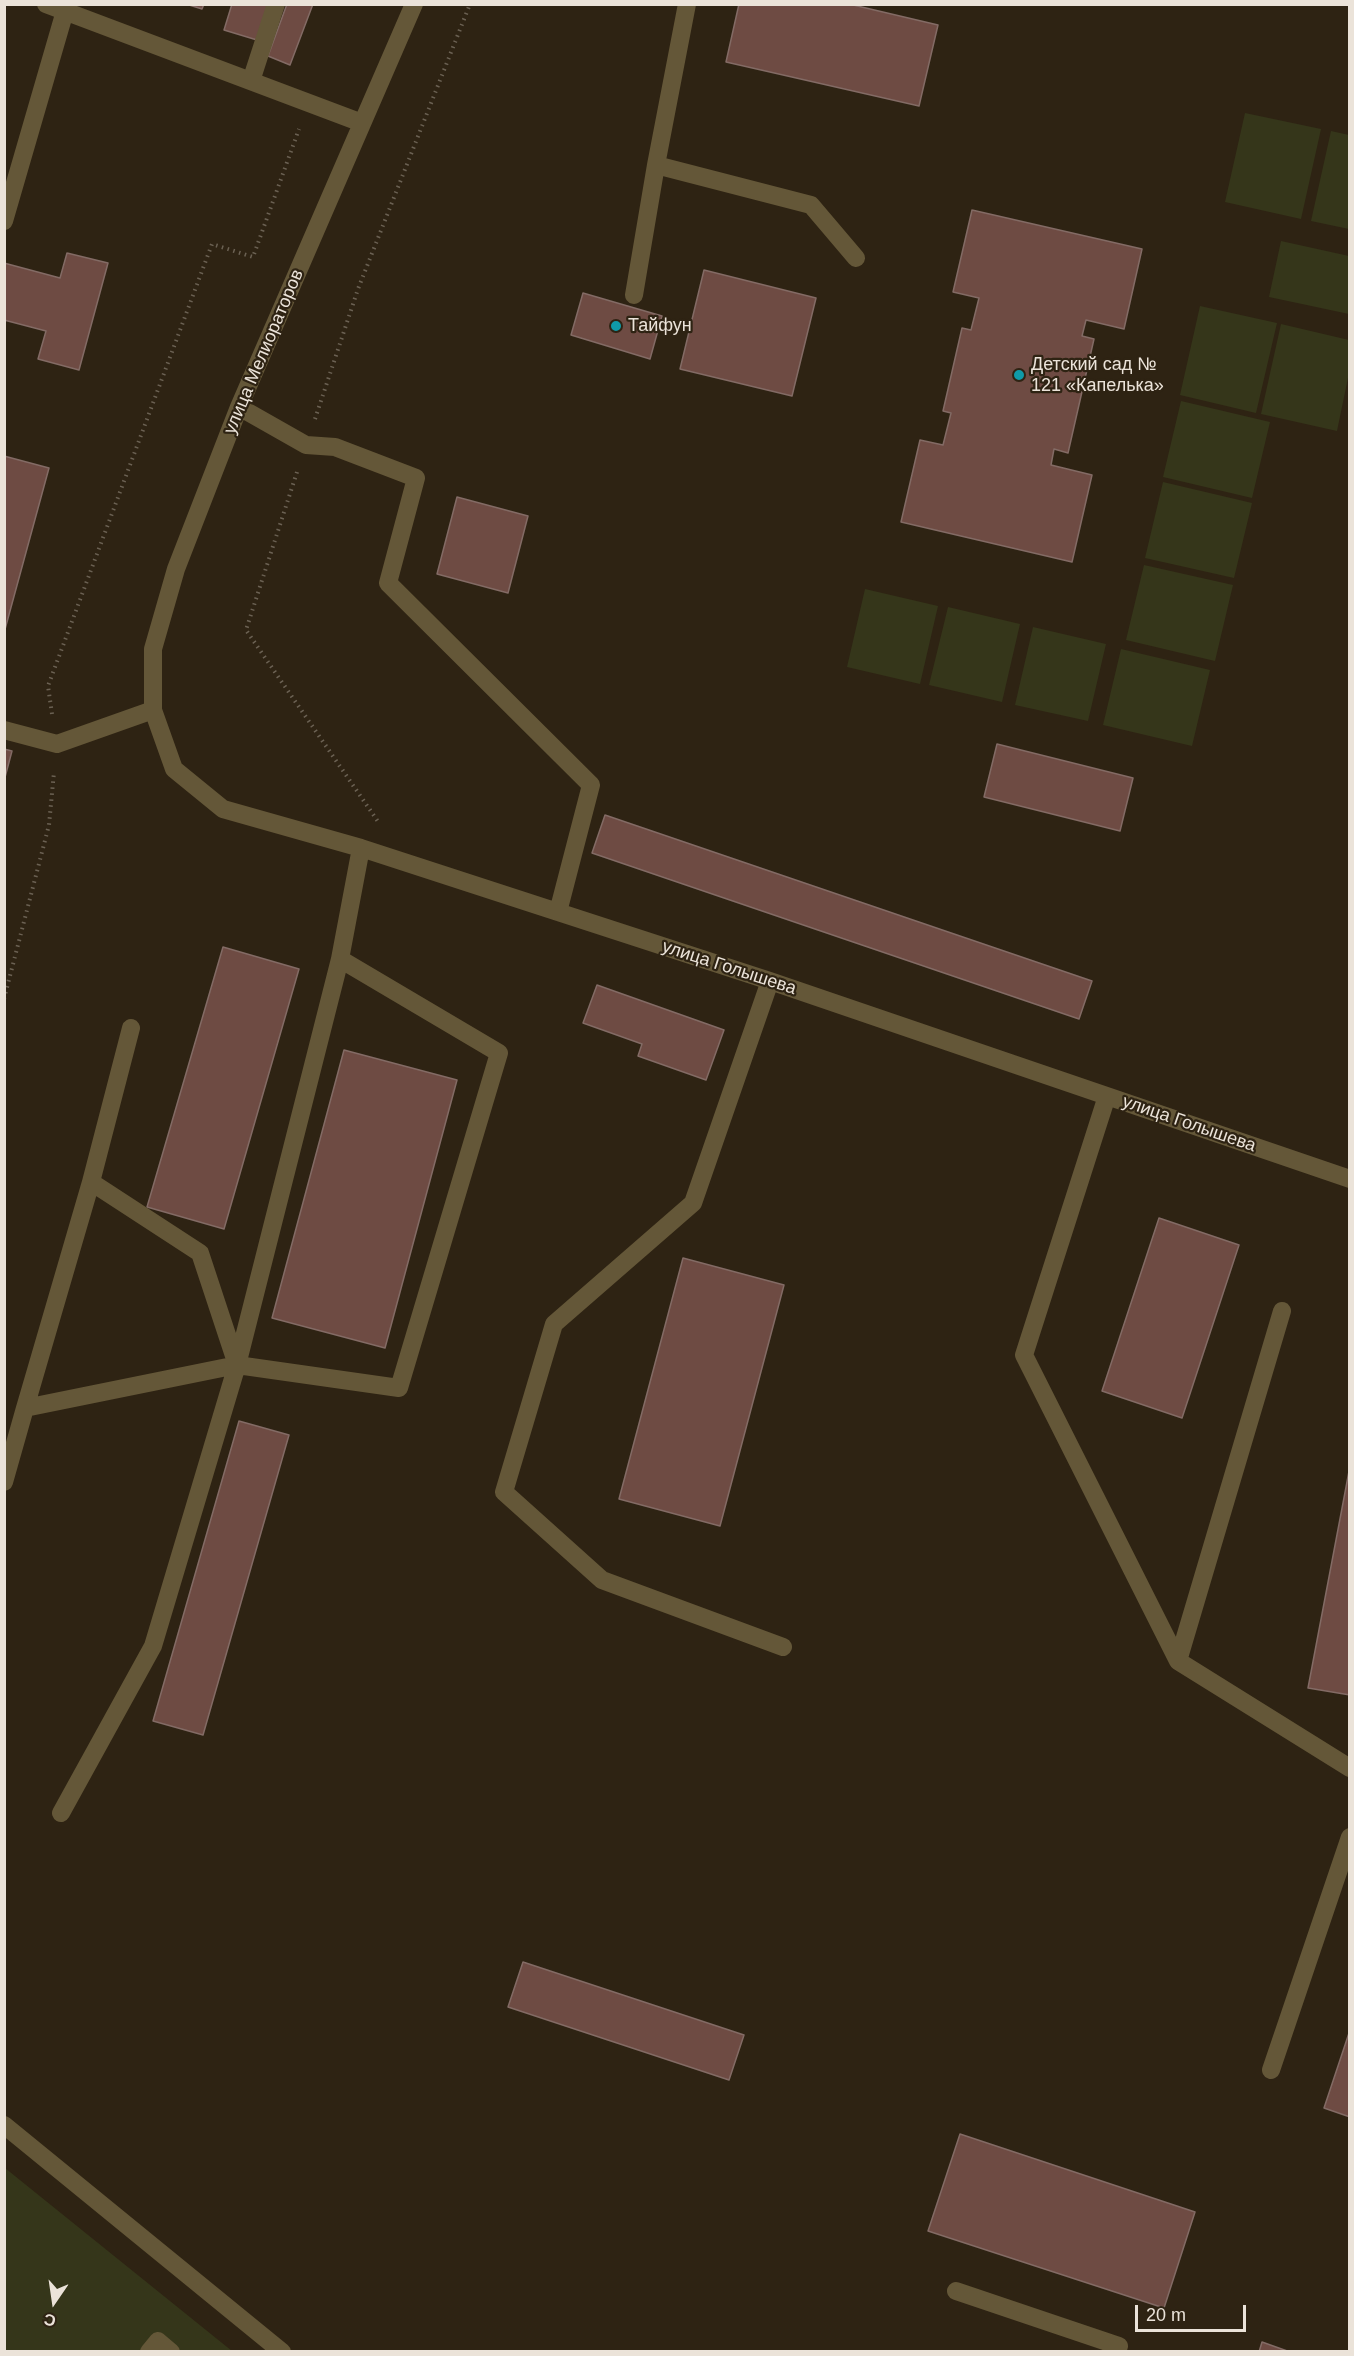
<!DOCTYPE html>
<html>
<head>
<meta charset="utf-8">
<style>
	body { margin:0 }
	#map { position:relative; width:1354px; height:2356px; overflow:hidden; background:#2e2313; font-family:Arial,sans-serif }
	canvas { display:block }
	.frame { position:absolute; inset:0; border:6px solid #ebe3d9; pointer-events:none }
	.north { position:absolute; left:24px; top:2272px; width:60px; height:60px; -webkit-text-stroke:4px #2e2313; paint-order:stroke; rotate:193deg; font-size:16px; font-weight:700; line-height:24px; text-align:center; color:#ebe3d9 }
	.north::after { content:''; display:block; margin:auto; width:21px; height:27px; background:#ebe3d9; clip-path:polygon(50% 0,100% 100%,50% 72%,0 100%) }
	.scale { position:absolute; left:1135px; top:2305px; width:111px; height:27px; box-sizing:border-box; border:3px solid #ebe3d9; border-top:0; padding-left:8px; font-size:18px; line-height:21px; white-space:nowrap; color:#ebe3d9; -webkit-text-stroke:4px #2e2313; paint-order:stroke }
</style>
</head>
<body>
<div id="map">
<canvas width="1354" height="2356"></canvas>
<div class="frame"></div>
<div class="north">С</div>
<div class="scale">20 m</div>
</div>
<script>
const g = document.querySelector('canvas').getContext('2d');
g.lineJoin = 'round';
function paint(path, color) {
  g.fillStyle = color;
  g.fill(path, 'evenodd');
}
function toPath(rows) {
  const path = new Path2D();
  for (const r of rows) {
    path.moveTo(r[0], r[1]);
    for (let i = 2; i < r.length; i += 2) path.lineTo(r[i], r[i + 1]);
  }
  return path;
}
function strokePath(path, color, width, dash) {
  g.strokeStyle = color;
  g.lineWidth = width;
  g.lineCap = dash ? 'butt' : 'round';
  g.setLineDash(dash || []);
  g.stroke(path);
}
function write(font, color, halo, rows, align = 'center') {
  g.font = font + ' Arial,sans-serif';
  g.lineWidth = 4.5;
  g.setLineDash([]);
  g.textBaseline = 'middle';
  g.strokeStyle = halo;
  g.fillStyle = color;
  for (const [text, x, y, turn = 0] of rows) {
    g.save();
    g.translate(x, y);
    g.rotate((+turn || 0) * Math.PI / 180);
    g.textAlign = isNaN(turn) ? turn : align;
    if (halo) g.strokeText(text, 0, 0);
    g.fillText(text, 0, 0);
    g.restore();
  }
}
paint(toPath([
	[1245,113,1321,129,1301,219,1225,202],
	[1331,131,1349,135,1349,229,1311,221],
	[1281,241,1349,256,1349,314,1269,297],
	[1200,306,1277,323,1256,413,1180,395],
	[1281,324,1349,340,1349,373,1337,431,1261,414],
	[1181,401,1270,422,1252,498,1163,477],
	[1163,482,1252,503,1234,578,1145,558],
	[1144,565,1233,585,1215,661,1126,640],
	[865,589,938,606,920,684,847,667],
	[948,607,1020,624,1002,702,929,685],
	[1033,627,1106,644,1088,721,1015,705],
	[1121,649,1210,670,1192,746,1103,725],
	[5,2168,232,2351,5,2351]
]), '#35361a');
const building = toPath([
	[186,4,204,4,202,9,186,4],
	[232,4,268,4,257,40,224,30,232,4],
	[287,4,313,4,290,65,268,56,287,4],
	[739,4,849,4,938,25,919,106,726,62,739,4],
	[972,210,1142,249,1124,329,1086,320,1082,336,1094,339,1068,453,1054,449,1051,465,1092,475,1072,562,901,522,920,440,943,445,951,413,943,411,962,328,971,330,979,298,953,292,972,210],
	[67,253,108,263,79,370,38,359,46,331,4,320,4,263,60,278,67,253],
	[704,270,816,298,792,396,680,369,704,270],
	[583,293,662,316,650,359,571,335,583,293],
	[4,456,49,468,4,633,4,456],
	[457,497,528,516,508,593,437,574,457,497],
	[997,744,1133,778,1120,831,984,797,997,744],
	[4,749,12,751,4,781,4,749],
	[605,815,1092,981,1079,1019,592,853,605,815],
	[223,947,299,969,224,1229,147,1207,223,947],
	[597,985,724,1030,706,1080,638,1056,642,1044,583,1023,597,985],
	[344,1050,457,1080,385,1348,272,1318,344,1050],
	[1159,1218,1239,1245,1182,1418,1102,1391,1159,1218],
	[683,1258,784,1285,720,1526,619,1499,683,1258],
	[239,1421,289,1435,203,1735,153,1721,239,1421],
	[1350,1466,1350,1695,1308,1688,1350,1466],
	[523,1962,744,2035,729,2080,508,2007,523,1962],
	[1350,2030,1350,2117,1324,2108,1350,2030],
	[960,2134,1195,2212,1164,2308,928,2231,960,2134],
	[1262,2342,1290,2352,1259,2352,1262,2342]
]);
paint(building, '#6e4b43');
strokePath(building, '#836b65', 1.5);
strokePath(toPath([
	[315,419,358,289,470,4],
	[297,472,246,630,379,823],
	[52,714,48,686,212,244,253,257,299,129],
	[4,999,49,825,54,772]
]), '#6b6153', 4, [1.5, 4.5]);
strokePath(toPath([
	[46,4,362,123],
	[414,4,239,407,176,569,153,649,153,710,174,769,223,809,361,848,770,981,1350,1179],
	[687,4,656,165,811,205,856,258],
	[251,81,276,4],
	[4,221,65,11],
	[634,295,656,165],
	[239,407,306,445,335,447,416,478,388,583,591,785,558,912],
	[4,730,57,744,153,710],
	[770,981,693,1203,554,1324,504,1492,602,1580,783,1647],
	[1107,1096,1024,1355,1178,1661,1350,1768],
	[91,1182,131,1028],
	[237,1365,399,1388,499,1053,340,959],
	[4,1482,25,1408],
	[1178,1661,1282,1311],
	[61,1813,153,1646,237,1365,200,1253,91,1182,25,1408,237,1365,340,959,361,848],
	[1271,2070,1350,1837],
	[4,2125,282,2352],
	[956,2291,1119,2346,1117,2352],
	[149,2352,158,2341,171,2352]
]), '#645738', 18);
for (const [x, y, r, color] of [
	[616,326,6,"#0f9aa8"],
	[1019,375,6,"#0f9aa8"]
]) {
  const dot = new Path2D();
  dot.arc(x, y, r, 0, 2 * Math.PI);
  g.fillStyle = color;
  g.fill(dot);
  strokePath(dot, '#2e2313', 2);
}
write('18px', '#ebe3d9', '#2e2313', [
	["Тайфун",628,326],
	["Детский сад №",1031,365],
	["121 «Капелька»",1031,386]
], 'left');
write('18px', '#ebe3d9', '#2e2313', [
	["улица Мелиораторов",264,352,-67],
	["улица Голышева",729,968,18],
	["улица Голышева",1189,1124,19]
]);
</script>
</body>
</html>
